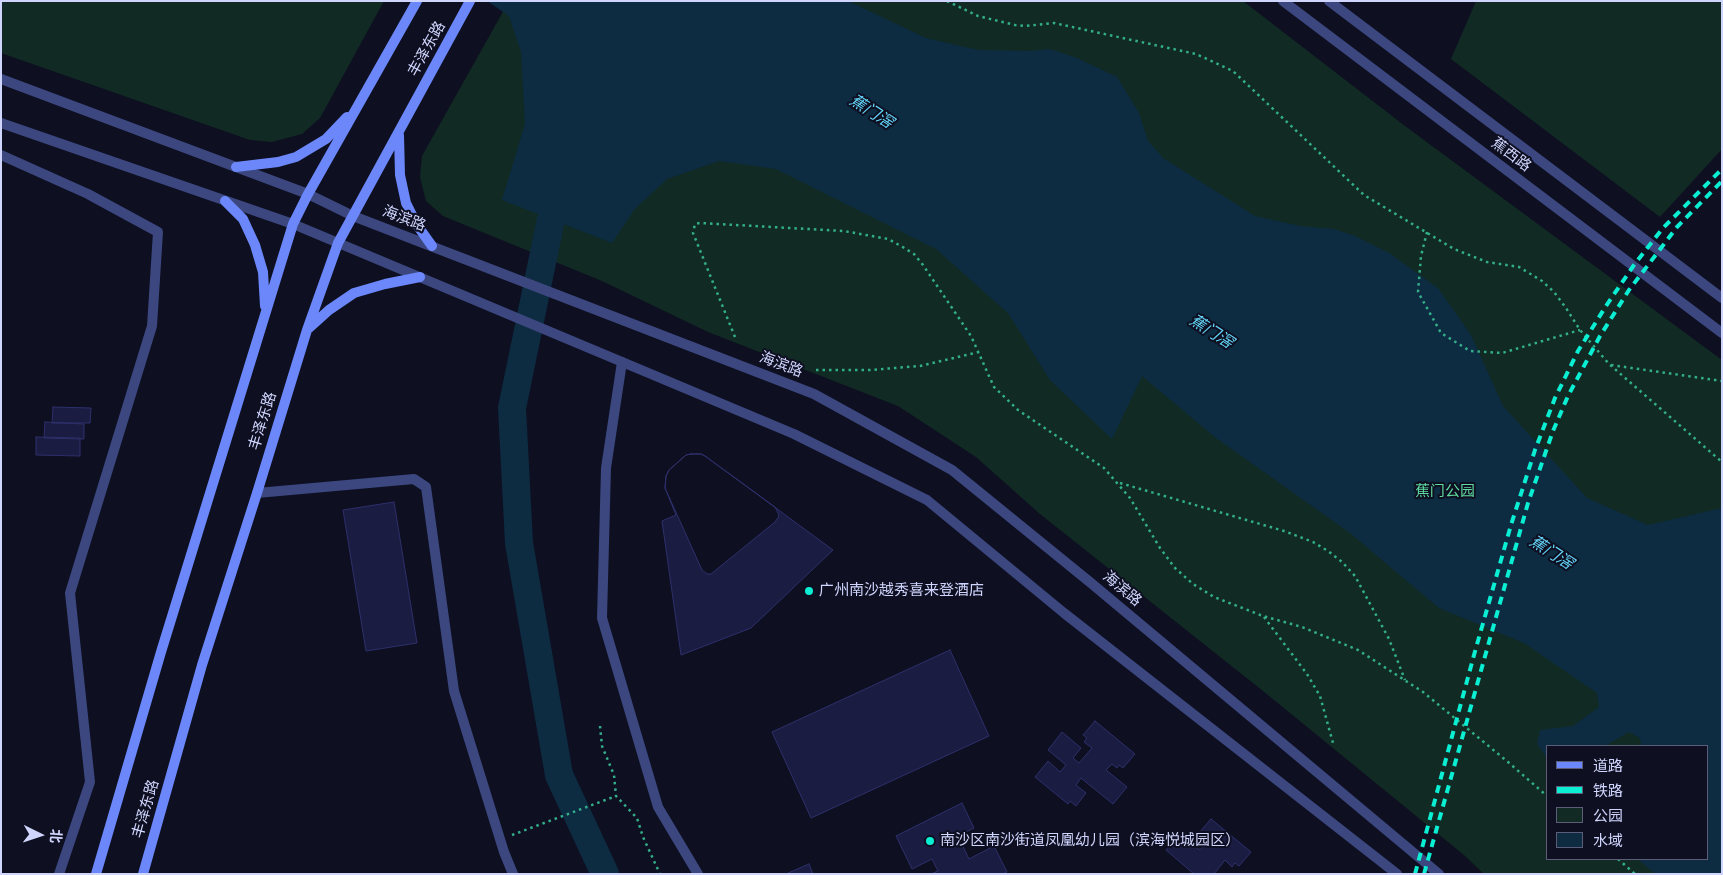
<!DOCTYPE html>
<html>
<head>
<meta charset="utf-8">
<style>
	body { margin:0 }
	#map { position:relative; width:1723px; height:875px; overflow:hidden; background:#0e0f21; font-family:"Fira Sans Condensed","Noto Sans SC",sans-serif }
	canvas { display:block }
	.frame { position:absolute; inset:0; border:2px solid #d0d5fd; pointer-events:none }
	.legend { position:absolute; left:1546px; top:745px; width:162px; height:115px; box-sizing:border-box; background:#0e0f21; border:1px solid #5c5e79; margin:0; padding:6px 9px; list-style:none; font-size:15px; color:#d0d5fd }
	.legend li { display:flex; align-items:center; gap:10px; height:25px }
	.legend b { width:25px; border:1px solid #5c5e79 }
	.north { position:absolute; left:15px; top:810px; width:50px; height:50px; -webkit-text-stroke:4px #0e0f21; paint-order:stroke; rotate:94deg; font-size:14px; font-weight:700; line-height:20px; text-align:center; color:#d0d5fd }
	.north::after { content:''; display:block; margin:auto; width:18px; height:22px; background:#d0d5fd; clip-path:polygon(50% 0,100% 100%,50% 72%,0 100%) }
</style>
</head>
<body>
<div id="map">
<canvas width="1723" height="875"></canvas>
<div class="frame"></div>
<ul class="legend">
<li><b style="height:6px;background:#6b87f9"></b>道路</li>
<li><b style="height:6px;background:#0aefd3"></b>铁路</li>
<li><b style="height:14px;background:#112b24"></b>公园</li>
<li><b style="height:14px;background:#0d2b41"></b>水域</li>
</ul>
<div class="north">北</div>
</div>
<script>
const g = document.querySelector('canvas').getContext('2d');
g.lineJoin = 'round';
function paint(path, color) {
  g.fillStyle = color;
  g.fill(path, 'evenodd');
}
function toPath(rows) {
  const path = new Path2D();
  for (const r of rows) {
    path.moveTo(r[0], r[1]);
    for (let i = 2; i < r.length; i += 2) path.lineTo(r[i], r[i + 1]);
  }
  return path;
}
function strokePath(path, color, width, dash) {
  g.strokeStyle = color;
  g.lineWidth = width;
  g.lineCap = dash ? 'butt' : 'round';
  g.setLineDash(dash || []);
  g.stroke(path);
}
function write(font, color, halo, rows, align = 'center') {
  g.font = font + ' "Fira Sans Condensed","Noto Sans SC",sans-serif';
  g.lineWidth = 4;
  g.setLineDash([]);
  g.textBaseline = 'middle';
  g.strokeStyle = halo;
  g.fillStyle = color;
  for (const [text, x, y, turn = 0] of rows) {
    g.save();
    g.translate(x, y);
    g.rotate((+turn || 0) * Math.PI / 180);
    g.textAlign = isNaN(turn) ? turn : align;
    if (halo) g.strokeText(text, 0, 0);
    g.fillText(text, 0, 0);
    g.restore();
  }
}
paint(toPath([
	[1,1,384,1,320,118,302,134,272,142,250,140,1,53],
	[509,1,1243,1,1405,126,1722,360,1722,874,1484,874,1464,855,1263,691,1040,514,976,457,898,406,708,332,602,281,443,216,426,201,420,177,422,156],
	[1547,746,1707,746,1707,859,1547,859],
	[1476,1,1722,1,1722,149,1660,217,1451,59]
]), '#112b24');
paint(toPath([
	[487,1,848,1,926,38,978,50,1030,51,1050,49,1077,58,1117,77,1139,113,1148,141,1163,158,1255,216,1300,226,1334,229,1355,236,1389,253,1438,288,1471,335,1503,406,1587,498,1648,525,1722,508,1722,874,1656,874,1637,859,1707,859,1707,746,1641,746,1640,738,1629,732,1605,746,1547,746,1547,758,1537,744,1540,730,1573,726,1599,707,1597,693,1524,643,1439,608,1350,533,1216,438,1142,376,1112,439,1050,380,1008,313,936,249,776,169,719,161,667,179,634,210,612,243,502,200,525,124,521,52,509,16]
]), '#0d2b41');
strokePath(toPath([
	[551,219,512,408,519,543,559,775,605,874]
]), '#0d2b41', 28);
const building = toPath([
	[53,407,91,408,90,423,52,423,53,407],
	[45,422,84,424,84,439,44,438,45,422],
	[36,437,80,438,80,456,36,455,36,437],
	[691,454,701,454,705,456,775,507,778,513,779,516,775,522,711,574,707,574,702,570,665,488,666,476,669,470,686,455,691,454],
	[691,454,701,454,705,456,833,550,751,628,681,655,662,521,676,515,665,488,666,476,669,470,686,455,691,454],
	[394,502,417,643,366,651,343,510,394,502],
	[950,650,989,736,811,818,772,732,950,650],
	[1095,721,1135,754,1123,768,1119,765,1117,768,1112,764,1106,770,1127,787,1113,804,1081,778,1076,785,1086,793,1076,806,1070,801,1068,804,1035,777,1048,761,1060,772,1066,765,1048,750,1062,732,1081,748,1073,758,1079,763,1092,748,1084,742,1087,738,1083,735,1095,721],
	[962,803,974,828,958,836,969,859,994,846,1007,872,1002,874,931,874,938,871,932,859,912,869,896,836,962,803],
	[1211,819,1251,852,1239,866,1235,863,1232,867,1225,860,1214,874,1194,874,1166,850,1179,833,1200,850,1205,844,1200,840,1203,836,1199,833,1211,819],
	[809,864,813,874,788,874,788,873,809,864]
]);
paint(building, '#1b1c41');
strokePath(building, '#2e306c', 1);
strokePath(toPath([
	[947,1,978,16,1015,25,1025,26,1054,23,1196,54,1233,71,1364,195,1454,249,1487,262,1519,267,1542,281,1554,292,1566,308,1580,330,1609,364,1722,462],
	[1427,232,1421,256,1418,292,1441,333,1470,351,1502,353,1580,330],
	[735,337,693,233,695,224,700,223,844,231,888,239,901,246,914,254,923,265,971,336,994,387,1018,410,1104,468,1130,498,1160,548,1175,568,1193,584,1214,597,1263,616,1302,627,1358,650,1423,692,1508,762,1547,796],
	[1611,365,1722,381],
	[816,370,870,370,920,366,979,352],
	[1120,483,1284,531,1313,542,1328,551,1342,562,1355,576,1389,639,1405,680],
	[1264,617,1307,674,1320,696,1333,743],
	[600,726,602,746,614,775,616,796,637,818,643,837,660,874],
	[512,835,616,796],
	[1618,859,1635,874]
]), '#33ae8b', 2.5, [2.5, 4]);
strokePath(toPath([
	[622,362,606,468,602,618,658,807,698,874]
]), '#3b477e', 10);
strokePath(toPath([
	[1,155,88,194,158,232,152,326,70,593,90,782,59,874],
	[257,493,414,479,426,487,454,691,504,852,513,874]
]), '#3b477e', 10);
strokePath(toPath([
	[1283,1,1722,333],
	[1329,1,1722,298],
	[1,79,308,194,353,216,814,394,952,470,1091,583,1439,874],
	[1,123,293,224,794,434,927,500,1064,613,1397,874]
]), '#3b477e', 10);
strokePath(toPath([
	[399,135,400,175,406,203,417,225,432,246],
	[236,167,278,162,296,157,326,139,347,117],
	[225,201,243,219,255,245,263,272,265,306],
	[309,328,329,310,354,293,385,284,420,277],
	[96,874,161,652,293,224,308,194,417,1],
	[143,874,202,665,257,493,307,330,338,243,470,1]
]), '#6b87f9', 10);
strokePath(toPath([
	[1415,874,1474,655,1511,525,1535,450,1555,398,1578,351,1606,306,1634,265,1663,228,1722,169],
	[1424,874,1528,503,1553,431,1568,396,1600,336,1629,290,1677,227,1722,181]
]), '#0aefd3', 4, [8, 6]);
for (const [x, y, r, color] of [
	[809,591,5,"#0aefd3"],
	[930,841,5,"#0aefd3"]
]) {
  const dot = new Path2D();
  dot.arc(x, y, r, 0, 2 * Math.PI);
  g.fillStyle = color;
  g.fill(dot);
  strokePath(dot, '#0e0f21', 2);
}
write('15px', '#d0d5fd', '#0e0f21', [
	["丰泽东路",427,49,-61],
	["蕉西路",1511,155,37],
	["海滨路",404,219,21],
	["海滨路",781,365,21],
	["丰泽东路",263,421,-73],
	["海滨路",1122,589,40],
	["丰泽东路",146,809,-74]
]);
write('15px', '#5fdaa0', '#0e0f21', [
	["蕉门公园",1445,492]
]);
write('15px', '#d0d5fd', '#0e0f21', [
	["广州南沙越秀喜来登酒店",819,591],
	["南沙区南沙街道凤凰幼儿园（滨海悦城园区）",940,841]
], 'left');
write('italic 16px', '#62d5f8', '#0e0f21', [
	["蕉门滘",871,112,33],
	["蕉门滘",1211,332,33],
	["蕉门滘",1551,553,33]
]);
</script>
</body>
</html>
